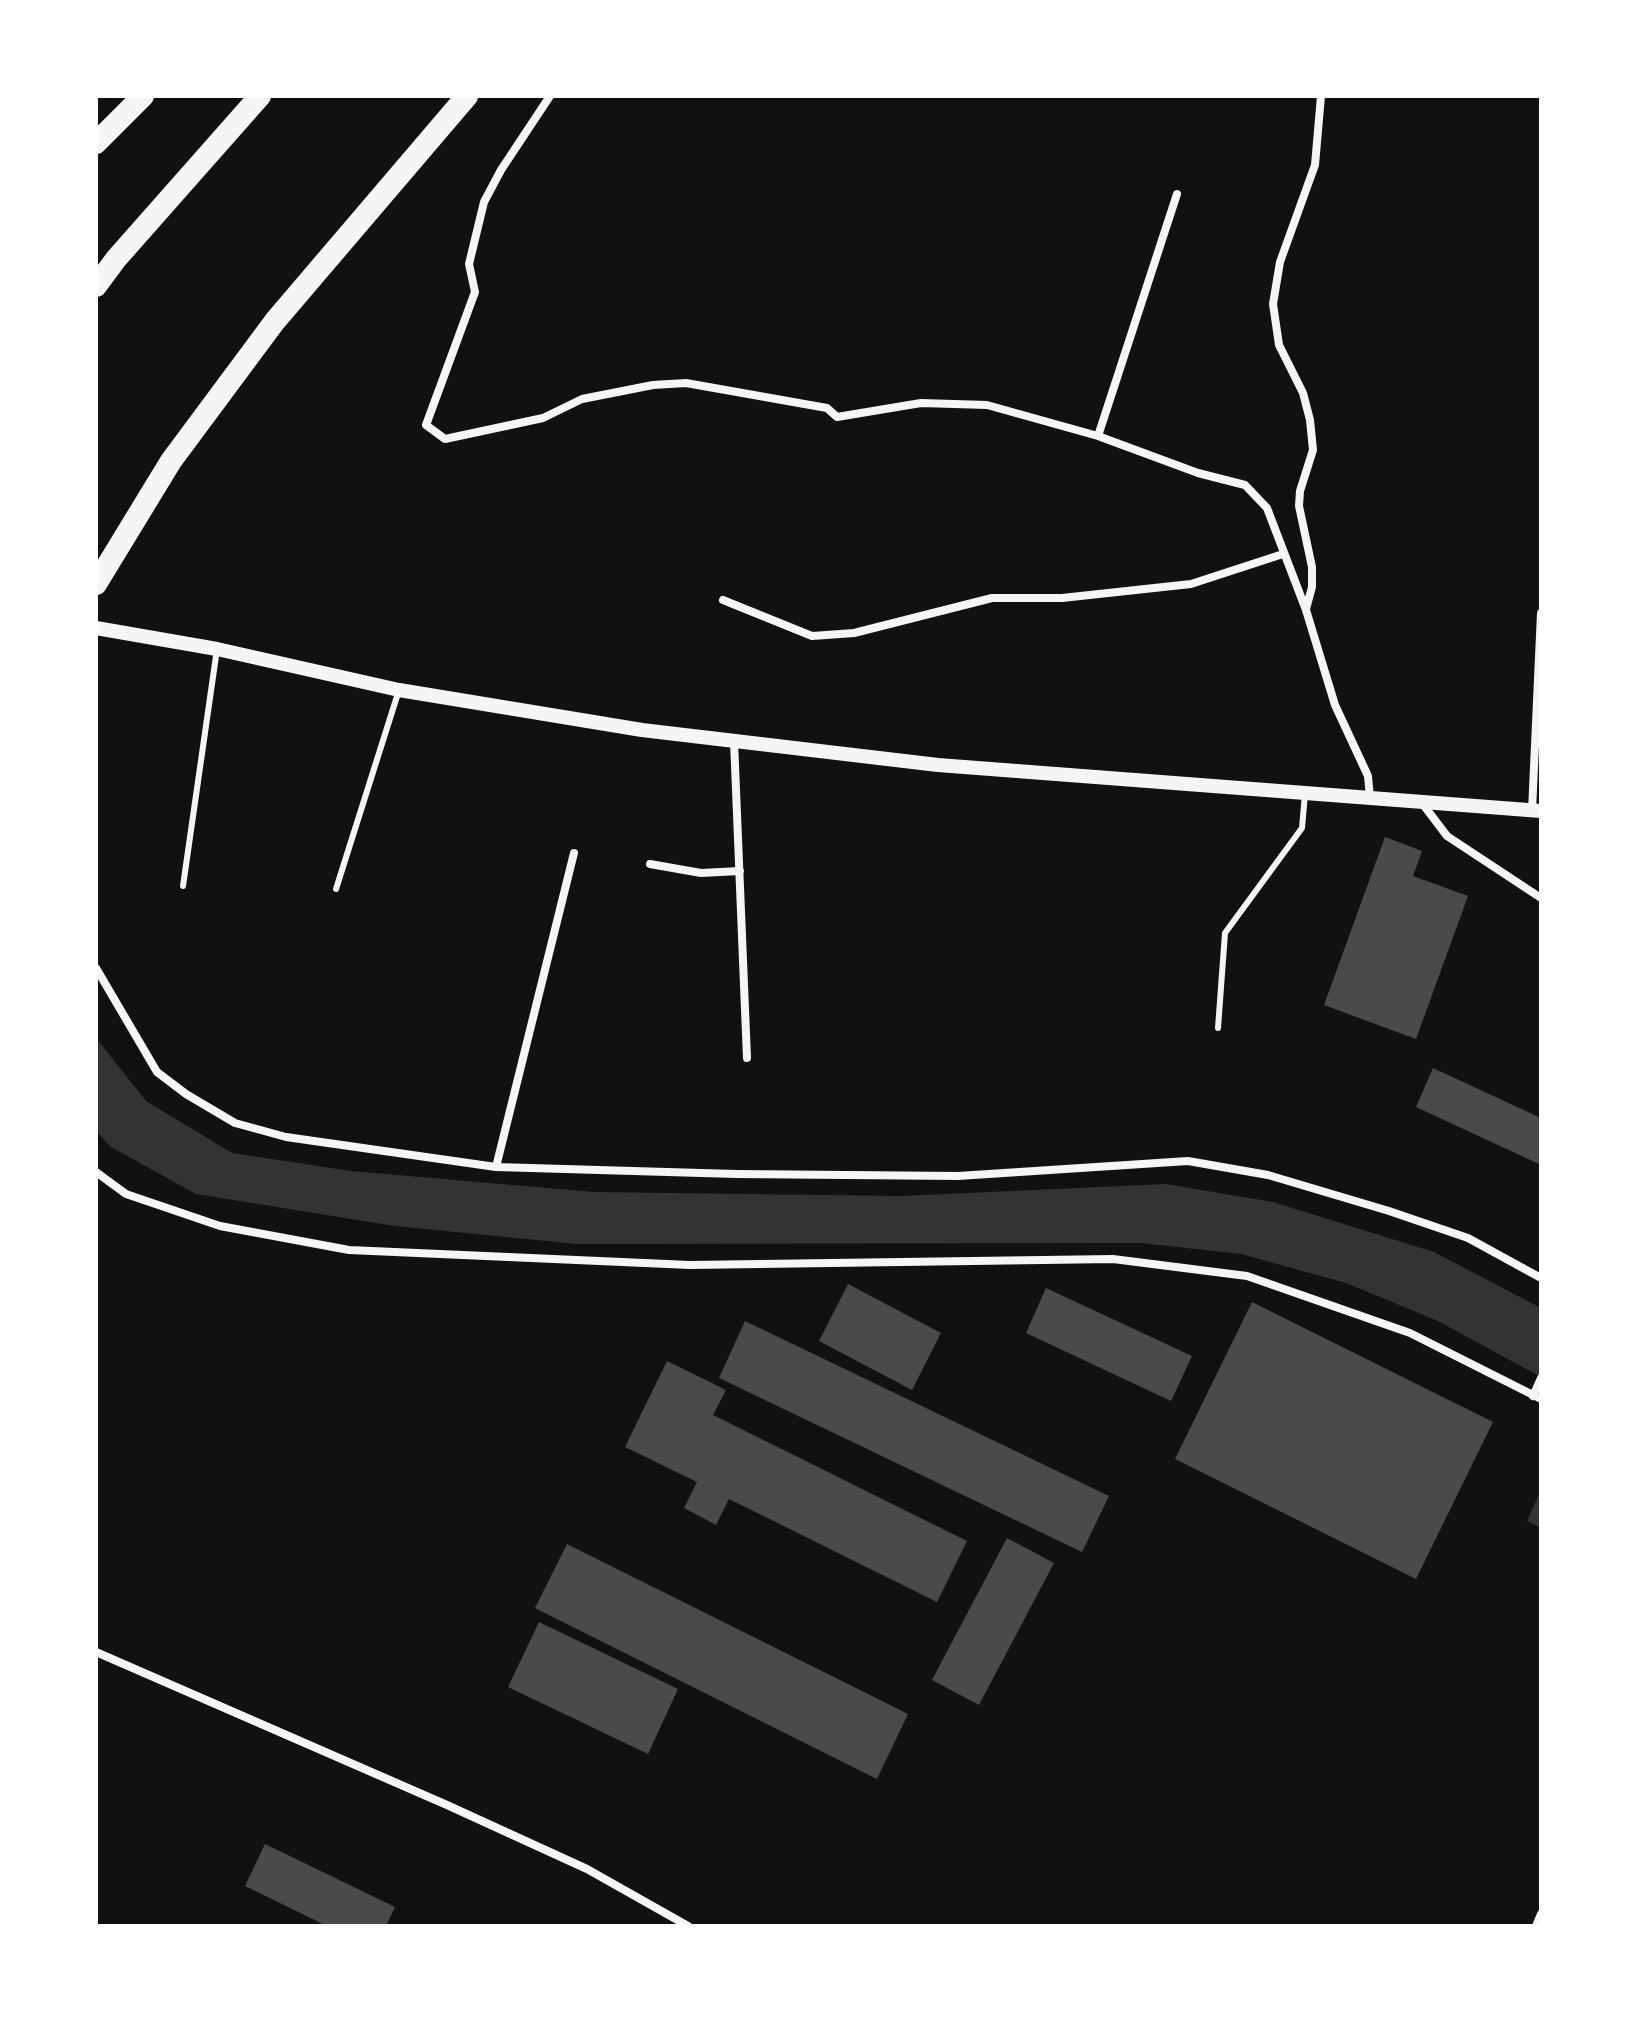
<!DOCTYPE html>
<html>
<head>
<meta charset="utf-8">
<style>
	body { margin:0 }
	#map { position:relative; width:1637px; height:2022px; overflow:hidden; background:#111; font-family:Commissioner,sans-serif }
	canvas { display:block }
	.frame { position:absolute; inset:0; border:98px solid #fff; pointer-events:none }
</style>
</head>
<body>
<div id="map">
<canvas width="1637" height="2022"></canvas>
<div class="frame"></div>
</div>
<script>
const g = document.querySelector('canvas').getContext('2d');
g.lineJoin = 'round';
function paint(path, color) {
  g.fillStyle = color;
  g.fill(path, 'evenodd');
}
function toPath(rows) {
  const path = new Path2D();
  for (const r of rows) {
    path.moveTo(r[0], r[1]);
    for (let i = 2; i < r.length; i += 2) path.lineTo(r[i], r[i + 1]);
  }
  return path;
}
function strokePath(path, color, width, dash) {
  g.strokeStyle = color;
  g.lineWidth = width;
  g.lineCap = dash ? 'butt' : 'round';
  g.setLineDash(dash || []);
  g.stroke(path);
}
paint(toPath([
	[96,1038,146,1101,232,1153,351,1171,594,1192,902,1196,1166,1184,1273,1202,1434,1252,1541,1308,1541,1377,1438,1321,1346,1283,1241,1254,1141,1243,577,1244,395,1226,196,1194,111,1147,96,1131],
	[1541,1489,1541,1528,1527,1521]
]), '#333');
paint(toPath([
	[1385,837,1422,851,1413,876,1468,896,1416,1039,1324,1005],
	[1433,1068,1541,1118,1541,1165,1416,1107],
	[848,1284,941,1333,912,1390,819,1341],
	[1046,1288,1192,1356,1171,1401,1026,1333],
	[1252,1302,1493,1422,1416,1579,1175,1459],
	[745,1321,1109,1496,1082,1552,719,1378],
	[667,1361,726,1390,713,1415,967,1541,937,1602,729,1499,716,1525,684,1508,697,1482,625,1447],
	[1007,1538,1054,1563,979,1705,932,1680],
	[567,1544,908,1714,877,1779,535,1608],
	[539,1622,678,1689,648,1754,508,1687],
	[265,1844,395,1907,386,1926,327,1926,245,1886]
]), '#4a4a4a');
strokePath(toPath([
	[183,886,217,649],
	[336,889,399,690],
	[1218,1028,1225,933,1302,828,1305,794]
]), '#f5f5f5', 6);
strokePath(toPath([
	[550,96,501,170,484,202,469,264,475,292,426,425,445,439,543,418,582,399,653,385,686,383,827,408,837,417,921,403,987,405,1098,436,1198,473,1245,485,1267,508,1306,610,1335,705,1368,776,1370,798],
	[1098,436,1177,194],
	[723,600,812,636,854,633,992,598,1062,598,1191,584,1283,554],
	[1306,609,1312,587,1312,567,1299,506,1300,491,1313,450,1310,420,1303,393,1279,345,1273,304,1280,262,1315,165,1321,96],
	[734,741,747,1058],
	[1422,803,1447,836,1541,898],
	[1532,811,1541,613],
	[650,864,701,873,740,871],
	[96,968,157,1072,186,1094,235,1123,286,1137,496,1167,736,1174,958,1176,1188,1161,1268,1175,1389,1211,1468,1238,1541,1278],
	[496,1167,574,853],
	[96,1172,126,1194,220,1226,349,1250,690,1265,1113,1259,1247,1276,1410,1333,1541,1399],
	[1533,1396,1541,1378],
	[96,1652,447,1805,587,1869,688,1926],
	[1536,1926,1541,1914]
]), '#f5f5f5', 8);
strokePath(toPath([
	[96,628,217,649,399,690,642,730,938,765,1541,811]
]), '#f5f5f5', 14);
strokePath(toPath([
	[96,143,143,96],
	[96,286,116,259,260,96],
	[96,584,171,461,275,321,467,96]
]), '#f5f5f5', 22);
</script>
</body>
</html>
